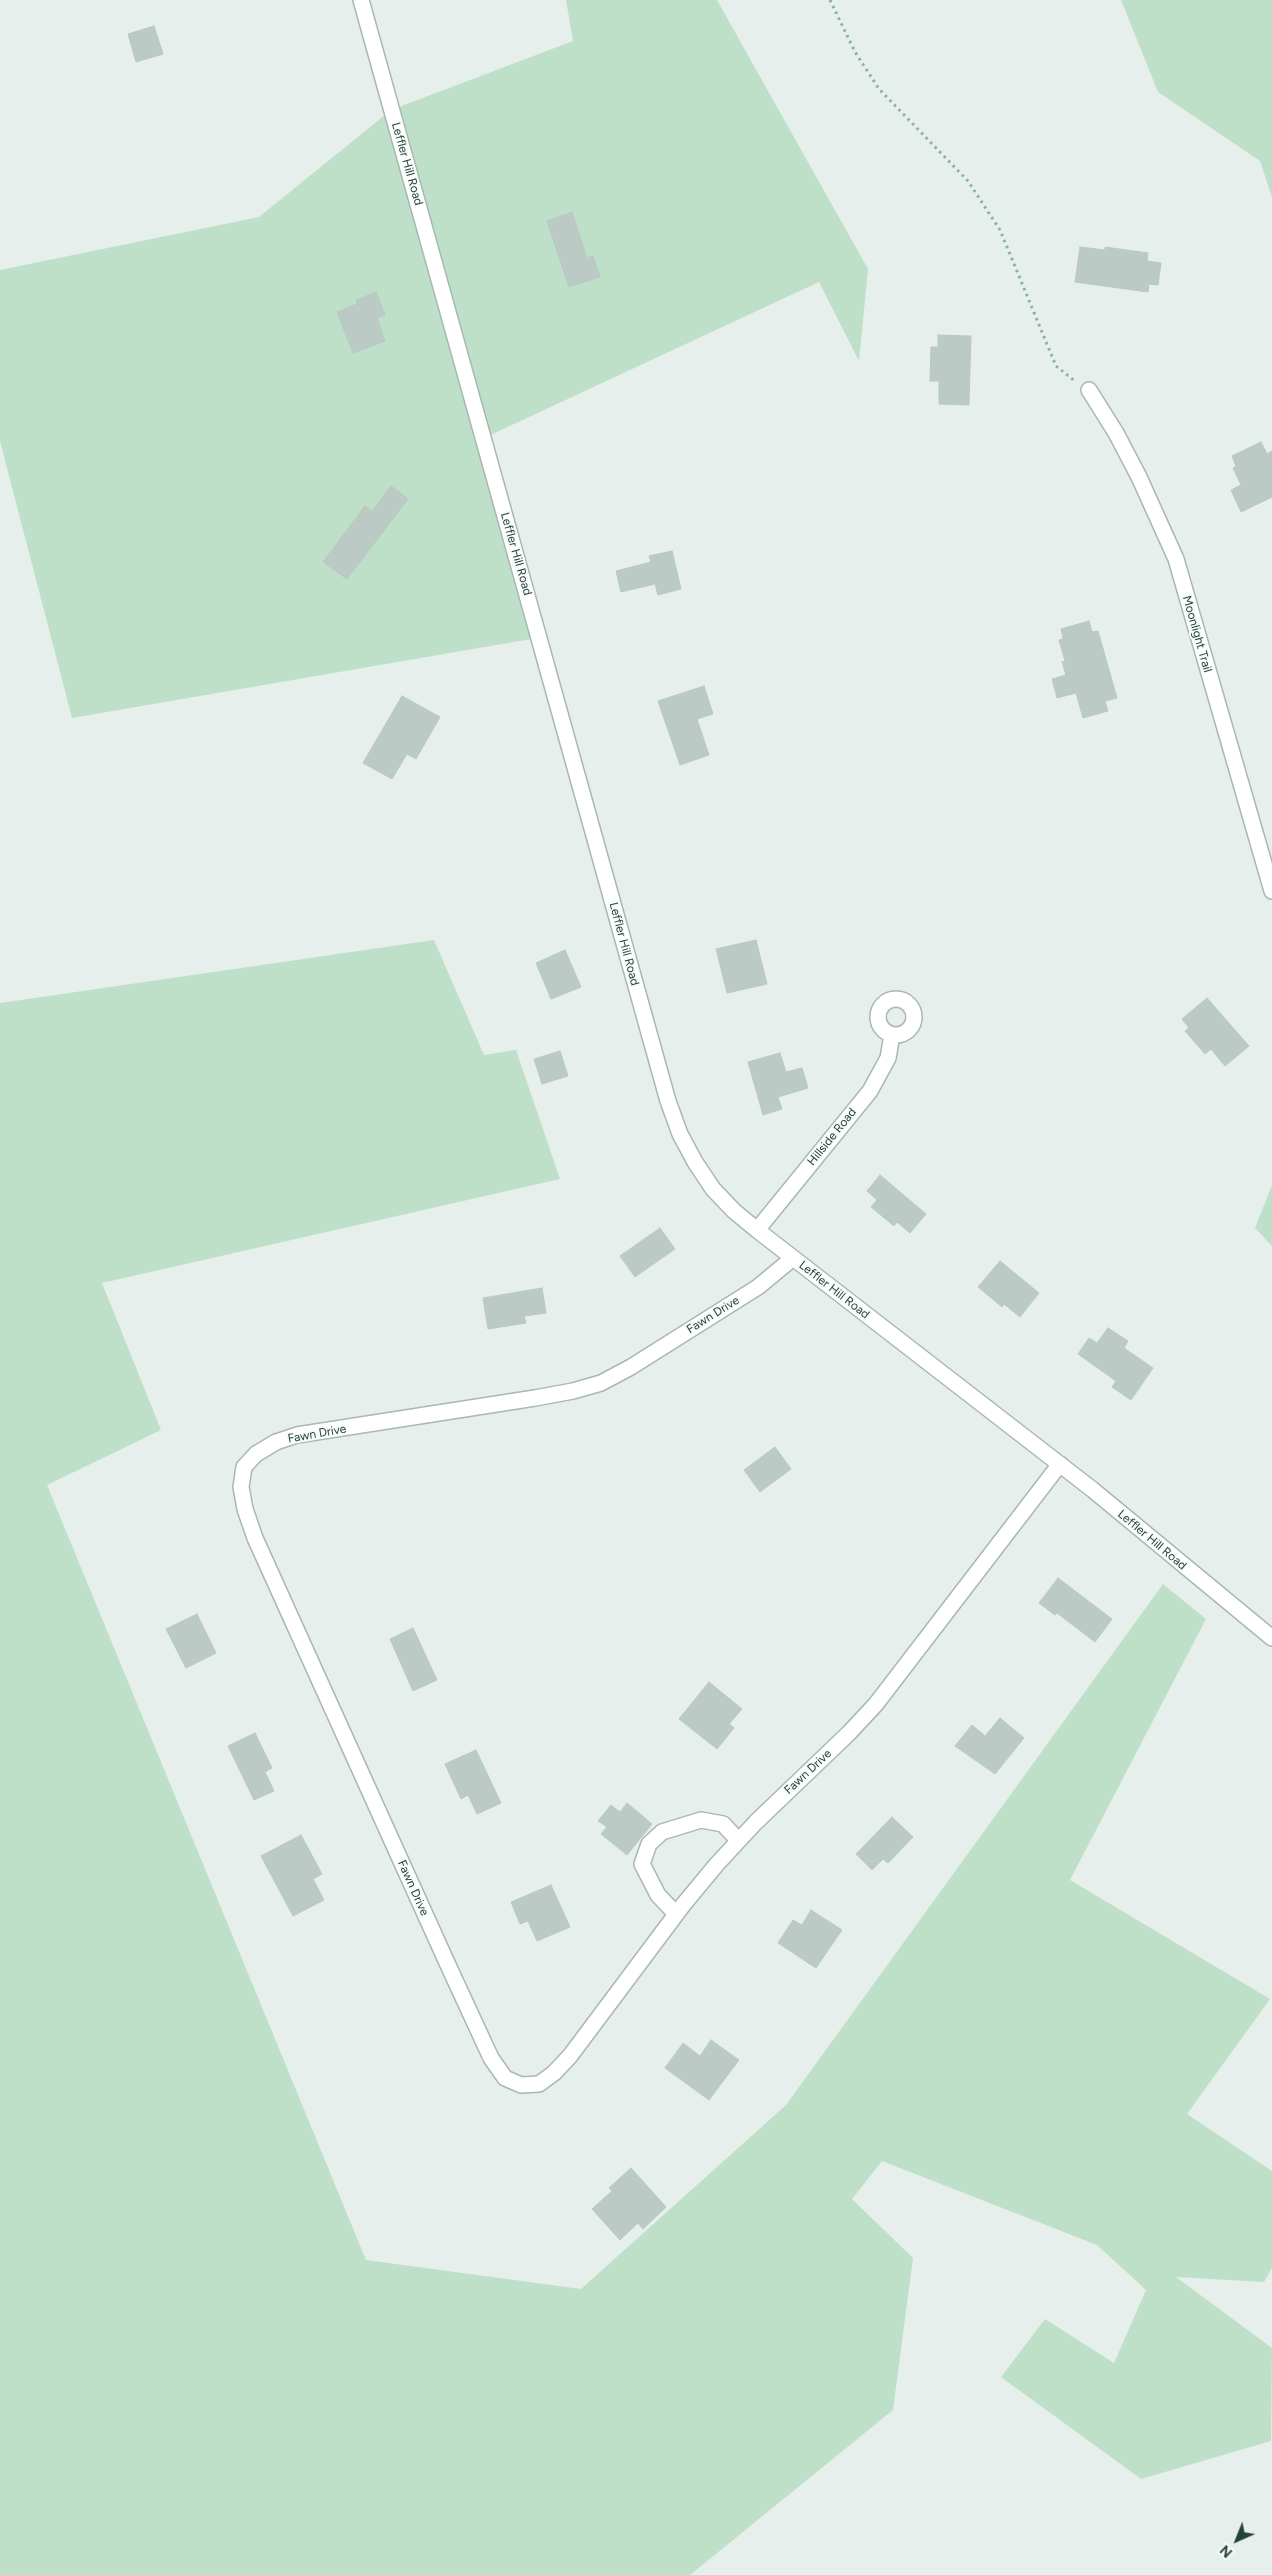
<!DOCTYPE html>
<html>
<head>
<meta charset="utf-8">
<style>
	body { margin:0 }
	#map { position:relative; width:1272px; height:2575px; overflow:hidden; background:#e6efeb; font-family:Figtree,sans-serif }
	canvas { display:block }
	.north { position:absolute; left:1212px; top:2515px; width:50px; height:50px; -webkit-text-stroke:4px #f7fbf9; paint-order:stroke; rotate:224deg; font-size:14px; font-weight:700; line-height:20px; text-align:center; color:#24423a }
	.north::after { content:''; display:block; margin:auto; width:18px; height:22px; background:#24423a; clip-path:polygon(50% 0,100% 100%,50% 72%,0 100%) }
</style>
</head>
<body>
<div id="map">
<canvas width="1272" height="2575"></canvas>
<div class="north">N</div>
</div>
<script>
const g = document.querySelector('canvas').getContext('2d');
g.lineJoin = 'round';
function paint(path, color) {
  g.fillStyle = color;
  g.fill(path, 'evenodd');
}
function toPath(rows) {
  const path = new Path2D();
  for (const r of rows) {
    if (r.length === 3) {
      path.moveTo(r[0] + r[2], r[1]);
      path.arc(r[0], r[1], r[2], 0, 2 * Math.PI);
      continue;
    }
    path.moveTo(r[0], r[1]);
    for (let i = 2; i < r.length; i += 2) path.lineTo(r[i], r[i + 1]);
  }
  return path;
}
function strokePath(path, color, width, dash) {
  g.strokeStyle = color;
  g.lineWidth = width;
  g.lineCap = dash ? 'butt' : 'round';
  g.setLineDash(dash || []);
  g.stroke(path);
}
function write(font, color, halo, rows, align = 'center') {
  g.font = font + ' Figtree,sans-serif';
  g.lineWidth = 4;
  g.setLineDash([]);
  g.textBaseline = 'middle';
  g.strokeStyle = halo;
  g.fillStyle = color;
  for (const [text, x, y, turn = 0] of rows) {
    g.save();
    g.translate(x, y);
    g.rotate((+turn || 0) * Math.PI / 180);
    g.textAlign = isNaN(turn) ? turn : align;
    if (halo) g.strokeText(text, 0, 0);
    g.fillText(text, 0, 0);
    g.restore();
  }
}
paint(toPath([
	[566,0,717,0,868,269,859,361,819,282,484,438,537,638,72,718,0,441,0,270,259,217,391,110,573,41],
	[1121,0,1272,0,1272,197,1260,161,1158,92],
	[434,940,484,1055,516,1050,560,1179,102,1283,161,1430,47,1485,366,2260,581,2289,786,2105,1163,1584,1206,1619,1070,1880,1270,1999,1187,2114,1272,2171,1272,2268,1264,2282,1176,2277,1272,2348,1271,2441,1141,2479,1001,2377,1045,2319,1114,2363,1146,2290,1097,2245,882,2161,852,2199,913,2258,893,2410,690,2575,0,2575,0,1003],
	[1272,1185,1272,1246,1255,1228]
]), '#bfe0c8');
const building = toPath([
	[154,26,163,54,136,62,128,34,154,26],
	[572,212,587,258,593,256,600,277,569,287,547,221,572,212],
	[1080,247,1105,250,1105,247,1148,253,1147,261,1161,263,1158,285,1149,284,1148,292,1075,282,1080,247],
	[376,292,385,315,377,318,385,341,353,353,337,312,357,304,356,300,376,292],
	[938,335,971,336,969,405,939,404,939,381,930,381,931,347,938,347,938,335],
	[1261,442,1267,454,1272,451,1272,497,1241,512,1231,490,1241,485,1233,468,1236,466,1232,456,1261,442],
	[391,486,408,499,347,579,323,562,365,506,372,511,391,486],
	[672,551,681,589,658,595,655,584,621,592,616,571,651,562,649,556,672,551],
	[1089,621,1092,632,1098,631,1117,698,1105,701,1108,711,1083,718,1076,693,1057,698,1052,679,1066,675,1062,662,1065,661,1059,640,1063,639,1061,629,1089,621],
	[704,686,713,714,697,719,709,755,680,765,658,701,704,686],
	[402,696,440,717,416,759,407,754,392,779,363,763,402,696],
	[756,940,767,984,727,993,716,949,756,940],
	[565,950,581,987,551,999,536,963,565,950],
	[1207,998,1249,1046,1225,1066,1211,1049,1205,1054,1185,1031,1189,1028,1182,1019,1207,998],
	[560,1051,568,1076,542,1084,534,1059,560,1051],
	[780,1053,786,1072,802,1068,808,1088,778,1097,782,1109,763,1115,748,1062,780,1053],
	[880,1175,926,1214,910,1233,897,1222,894,1226,871,1207,877,1200,867,1191,880,1175],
	[660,1228,675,1249,635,1277,620,1256,660,1228],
	[1000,1261,1039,1293,1020,1317,1004,1304,1002,1307,978,1287,1000,1261],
	[542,1288,546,1313,524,1316,526,1323,488,1329,483,1298,542,1288],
	[1108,1328,1128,1341,1124,1348,1153,1368,1131,1400,1112,1387,1116,1381,1078,1354,1089,1338,1097,1343,1108,1328],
	[775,1447,791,1469,760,1492,744,1470,775,1447],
	[1058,1578,1112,1619,1095,1642,1057,1613,1055,1615,1039,1603,1058,1578],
	[197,1614,216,1653,186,1668,166,1629,197,1614],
	[413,1628,437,1680,413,1691,390,1639,413,1628],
	[709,1682,742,1709,729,1724,734,1728,717,1749,679,1719,709,1682],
	[1000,1718,1024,1738,995,1774,955,1746,972,1725,985,1736,1000,1718],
	[255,1733,272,1768,265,1772,274,1791,254,1800,228,1746,255,1733],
	[476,1750,501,1803,477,1814,468,1795,461,1799,445,1764,476,1750],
	[627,1803,652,1824,627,1855,601,1834,607,1827,598,1821,611,1805,620,1812,627,1803],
	[892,1817,913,1837,888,1863,883,1859,872,1870,856,1854,892,1817],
	[301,1835,322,1874,313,1879,324,1900,293,1916,261,1856,301,1835],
	[551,1885,570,1927,537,1941,528,1921,520,1924,511,1902,551,1885],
	[811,1910,842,1930,816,1968,778,1943,793,1920,802,1925,811,1910],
	[711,2040,739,2060,709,2100,665,2068,683,2043,700,2056,711,2040],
	[631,2168,666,2207,643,2229,638,2223,620,2240,592,2209,612,2191,609,2188,631,2168]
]);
paint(building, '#bbcac4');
strokePath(building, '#b8c9c2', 1);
const minor = toPath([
	[361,0,668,1101,680,1134,695,1162,713,1189,734,1211,757,1230,1093,1490,1272,1638],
	[1089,390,1116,433,1139,477,1176,559,1272,891],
	[896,1017,18],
	[757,1230,870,1091,888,1058,892,1035],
	[793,1258,758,1287,631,1367,601,1383,573,1391,535,1398,297,1435,276,1442,256,1454,244,1467,241,1487,245,1509,255,1538,448,1965,491,2058,505,2078,521,2085,539,2084,554,2073,570,2056,683,1905,717,1864,756,1822,849,1733,876,1704,1060,1464],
	[676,1914,658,1895,642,1864,649,1844,662,1832,701,1820,723,1824,738,1840]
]);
strokePath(minor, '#a8b8b2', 18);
strokePath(toPath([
	[830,0,855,52,879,89,968,181,1000,230,1056,366,1076,382]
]), '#86b3a5', 3, [2.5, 4]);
strokePath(minor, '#fff', 15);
write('12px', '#24423a', '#f7fbf9', [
	["Leffler Hill Road",407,164,74],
	["Leffler Hill Road",516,554,74],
	["Moonlight Trail",1197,634,74],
	["Leffler Hill Road",624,944,75],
	["Hillside Road",832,1137,-51],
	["Leffler Hill Road",834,1290,38],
	["Fawn Drive",713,1315,-32],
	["Fawn Drive",317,1434,-10],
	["Leffler Hill Road",1152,1540,40],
	["Fawn Drive",808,1772,-43],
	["Fawn Drive",413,1888,66]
]);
</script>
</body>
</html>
